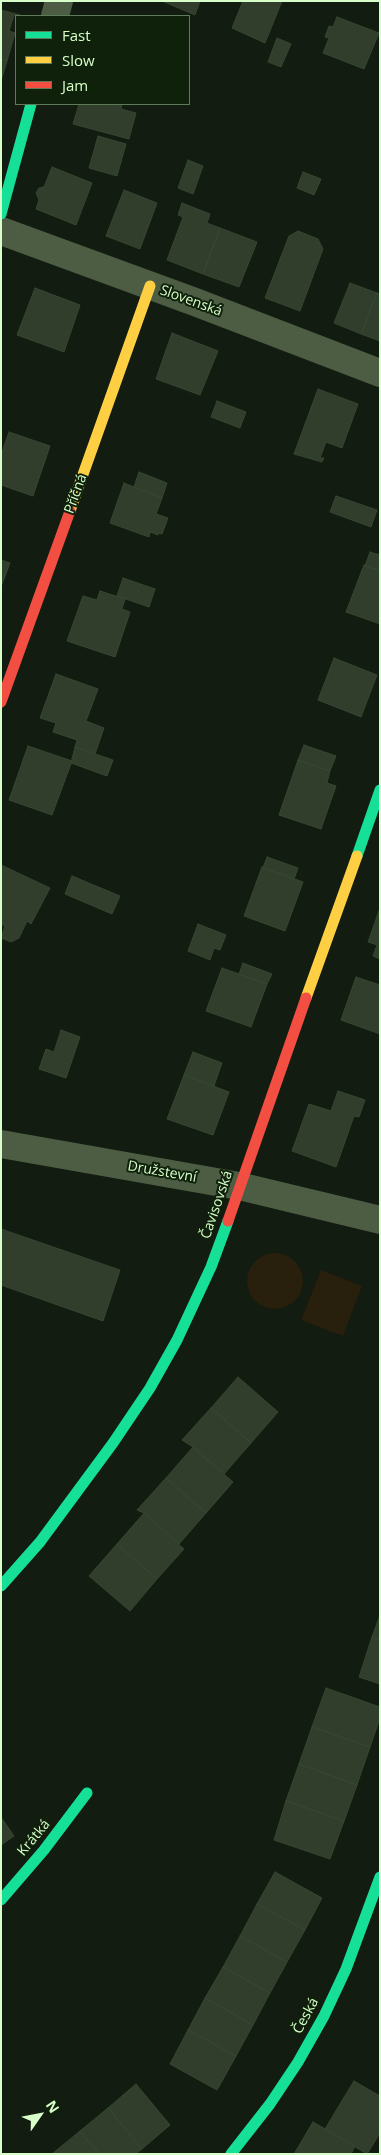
<!DOCTYPE html>
<html>
<head>
<meta charset="utf-8">
<style>
	body { margin:0 }
	#map { position:relative; width:381px; height:2155px; overflow:hidden; background:#121c10; font-family:"Open Sans",sans-serif }
	canvas { display:block }
	.frame { position:absolute; inset:0; border:2px solid #d8ffca; pointer-events:none }
	.legend { position:absolute; left:15px; top:15px; width:175px; height:90px; box-sizing:border-box; background:#0f210b; border:1px solid #5f7a57; margin:0; padding:6px 9px; list-style:none; font-size:15px; color:#d8ffca }
	.legend li { display:flex; align-items:center; gap:10px; height:25px }
	.legend b { width:25px; border:1px solid #5f7a57 }
	.north { position:absolute; left:15px; top:2090px; width:50px; height:50px; -webkit-text-stroke:4px #0f210b; paint-order:stroke; rotate:57deg; font-size:14px; font-weight:700; line-height:20px; text-align:center; color:#d8ffca }
	.north::after { content:''; display:block; margin:auto; width:18px; height:22px; background:#d8ffca; clip-path:polygon(50% 0,100% 100%,50% 72%,0 100%) }
</style>
</head>
<body>
<div id="map">
<canvas width="381" height="2155"></canvas>
<div class="frame"></div>
<ul class="legend">
<li><b style="height:6px;background:#16e098"></b>Fast</li>
<li><b style="height:6px;background:#ffcf43"></b>Slow</li>
<li><b style="height:6px;background:#f24e42"></b>Jam</li>
</ul>
<div class="north">N</div>
</div>
<script>
const g = document.querySelector('canvas').getContext('2d');
g.lineJoin = 'round';
function paint(path, color) {
  g.fillStyle = color;
  g.fill(path, 'evenodd');
}
function toPath(rows) {
  const path = new Path2D();
  for (const r of rows) {
    if (r.length === 3) {
      path.moveTo(r[0] + r[2], r[1]);
      path.arc(r[0], r[1], r[2], 0, 2 * Math.PI);
      continue;
    }
    path.moveTo(r[0], r[1]);
    for (let i = 2; i < r.length; i += 2) path.lineTo(r[i], r[i + 1]);
  }
  return path;
}
function strokePath(path, color, width, dash) {
  g.strokeStyle = color;
  g.lineWidth = width;
  g.lineCap = dash ? 'butt' : 'round';
  g.setLineDash(dash || []);
  g.stroke(path);
}
function write(font, color, halo, rows, align = 'center') {
  g.font = font + ' "Open Sans",sans-serif';
  g.lineWidth = 4;
  g.setLineDash([]);
  g.textBaseline = 'middle';
  g.strokeStyle = halo;
  g.fillStyle = color;
  for (const [text, x, y, turn = 0] of rows) {
    g.save();
    g.translate(x, y);
    g.rotate((+turn || 0) * Math.PI / 180);
    g.textAlign = isNaN(turn) ? turn : align;
    if (halo) g.strokeText(text, 0, 0);
    g.fillText(text, 0, 0);
    g.restore();
  }
}
paint(toPath([
	[275,1281,28],
	[321,1270,362,1286,343,1336,301,1320]
]), '#281f0d');
const building = toPath([
	[162,1,200,1,195,15,162,1],
	[243,1,282,1,265,43,232,28,243,1],
	[1,10,20,15,14,15,9,31,15,33,7,61,1,59,1,10],
	[337,17,379,33,364,69,323,53,329,38,325,37,329,26,333,27,337,17],
	[277,38,291,44,281,67,268,62,277,38],
	[1,59,7,61,1,81,1,59],
	[79,104,119,104,122,105,121,109,136,113,129,139,73,124,79,104],
	[98,136,126,144,117,176,89,168,98,136],
	[188,160,203,166,193,194,178,188,188,160],
	[52,167,92,183,76,225,36,209,39,200,36,193,39,188,44,187,52,167],
	[303,172,321,179,314,195,297,188,303,172],
	[124,190,157,203,140,249,106,236,124,190],
	[182,203,210,214,207,223,220,228,203,274,167,260,183,217,178,215,182,203],
	[220,228,257,242,239,287,203,274,220,228],
	[298,231,318,239,323,249,300,311,265,298,289,236,298,231],
	[350,283,377,293,361,334,334,323,350,283],
	[35,288,80,305,64,352,17,335,35,288],
	[377,293,380,294,380,341,361,334,377,293],
	[172,333,218,351,200,395,156,379,172,333],
	[318,389,358,404,342,448,326,442,320,458,324,458,322,462,294,454,318,389],
	[217,401,246,412,240,428,211,417,217,401],
	[9,432,50,446,33,496,1,485,1,455,9,432],
	[139,472,167,483,162,498,134,487,139,472],
	[124,483,162,498,156,514,168,518,162,534,158,533,158,535,150,532,149,537,110,523,124,483],
	[336,496,377,510,371,527,330,512,336,496],
	[370,552,380,555,380,571,365,566,370,552],
	[1,560,10,563,1,587,1,560],
	[364,565,380,571,380,624,346,612,364,565],
	[123,578,155,589,149,607,117,596,123,578],
	[100,591,125,599,122,609,130,612,115,657,67,641,83,596,97,600,100,591],
	[334,658,377,675,361,717,318,700,334,658],
	[56,674,98,689,86,721,104,728,95,754,75,747,77,740,53,732,56,723,40,718,56,674],
	[304,745,336,756,330,771,298,760,304,745],
	[28,746,72,761,52,815,9,800,28,746],
	[75,747,113,760,107,776,71,763,75,747],
	[298,760,330,771,327,783,336,786,321,829,279,815,298,760],
	[267,857,298,868,294,879,263,868,267,857],
	[1,865,50,888,31,924,27,921,19,938,11,942,1,938,5,926,1,924,1,865],
	[262,867,303,882,285,931,244,916,262,867],
	[72,876,120,896,112,914,65,894,72,876],
	[380,908,380,959,373,956,377,945,368,942,380,908],
	[198,924,226,935,220,950,214,948,210,960,188,951,198,924],
	[243,963,272,974,267,984,239,974,243,963],
	[222,968,267,984,251,1027,206,1011,222,968],
	[356,977,380,985,380,1034,341,1020,356,977],
	[61,1030,80,1037,66,1078,39,1069,46,1049,54,1052,61,1030],
	[193,1052,222,1063,214,1086,184,1075,193,1052],
	[184,1075,229,1092,213,1135,167,1119,184,1075],
	[338,1091,365,1100,359,1117,354,1116,336,1167,292,1151,309,1104,331,1111,338,1091],
	[1,1229,120,1270,103,1321,1,1285,1,1229],
	[238,1377,278,1412,251,1443,211,1408,238,1377],
	[211,1408,251,1443,224,1474,193,1447,182,1440,211,1408],
	[193,1447,233,1482,206,1513,166,1478,193,1447],
	[166,1478,206,1513,179,1544,144,1513,137,1510,166,1478],
	[144,1513,184,1549,157,1579,117,1544,144,1513],
	[117,1544,157,1579,130,1611,89,1576,117,1544],
	[380,1615,380,1640,372,1637,380,1615],
	[372,1637,380,1640,380,1684,359,1677,372,1637],
	[326,1688,380,1707,380,1718,370,1747,312,1727,326,1688],
	[312,1727,370,1747,357,1785,299,1764,312,1727],
	[299,1764,357,1785,344,1821,286,1801,299,1764],
	[286,1801,344,1821,330,1859,274,1840,286,1801],
	[1,1817,14,1836,1,1845,1,1817],
	[275,1872,322,1898,305,1930,257,1904,275,1872],
	[257,1904,305,1930,287,1962,240,1936,257,1904],
	[240,1936,287,1962,270,1993,223,1967,240,1936],
	[223,1967,270,1993,253,2025,205,1998,223,1967],
	[205,1998,253,2025,236,2056,188,2030,205,1998],
	[188,2030,236,2056,217,2090,170,2064,188,2030],
	[354,2081,380,2096,380,2133,367,2154,325,2129,354,2081],
	[136,2084,170,2125,142,2149,108,2108,136,2084],
	[108,2108,142,2149,135,2154,99,2154,80,2131,108,2108],
	[313,2122,355,2146,351,2154,294,2154,313,2122],
	[80,2131,99,2154,52,2154,80,2131]
]);
paint(building, '#313e2c');
strokePath(building, '#354731', 1);
strokePath(toPath([
	[55,16,59,1],
	[1,231,195,302,380,373],
	[1,1144,239,1186,380,1220]
]), '#4c5d44', 28);
strokePath(toPath([
	[1,214,31,104],
	[357,856,380,790],
	[1,1586,40,1542,113,1443,150,1388,177,1340,211,1267,228,1221],
	[1,1900,44,1850,87,1793],
	[231,2154,270,2104,298,2062,324,2016,346,1969,380,1877]
]), '#16e098', 11);
strokePath(toPath([
	[70,511,150,286],
	[306,998,357,856]
]), '#ffcf43', 11);
strokePath(toPath([
	[1,702,70,511],
	[228,1221,306,998]
]), '#f24e42', 11);
write('14px', '#d8ffca', '#0f210b', [
	["Slovenská",191,301,20],
	["Příčná",76,494,-70],
	["Družstevní",162,1172,10],
	["Čavisovská",217,1205,-71],
	["Krátká",34,1838,-50],
	["Česká",306,2016,-62]
]);
</script>
</body>
</html>
